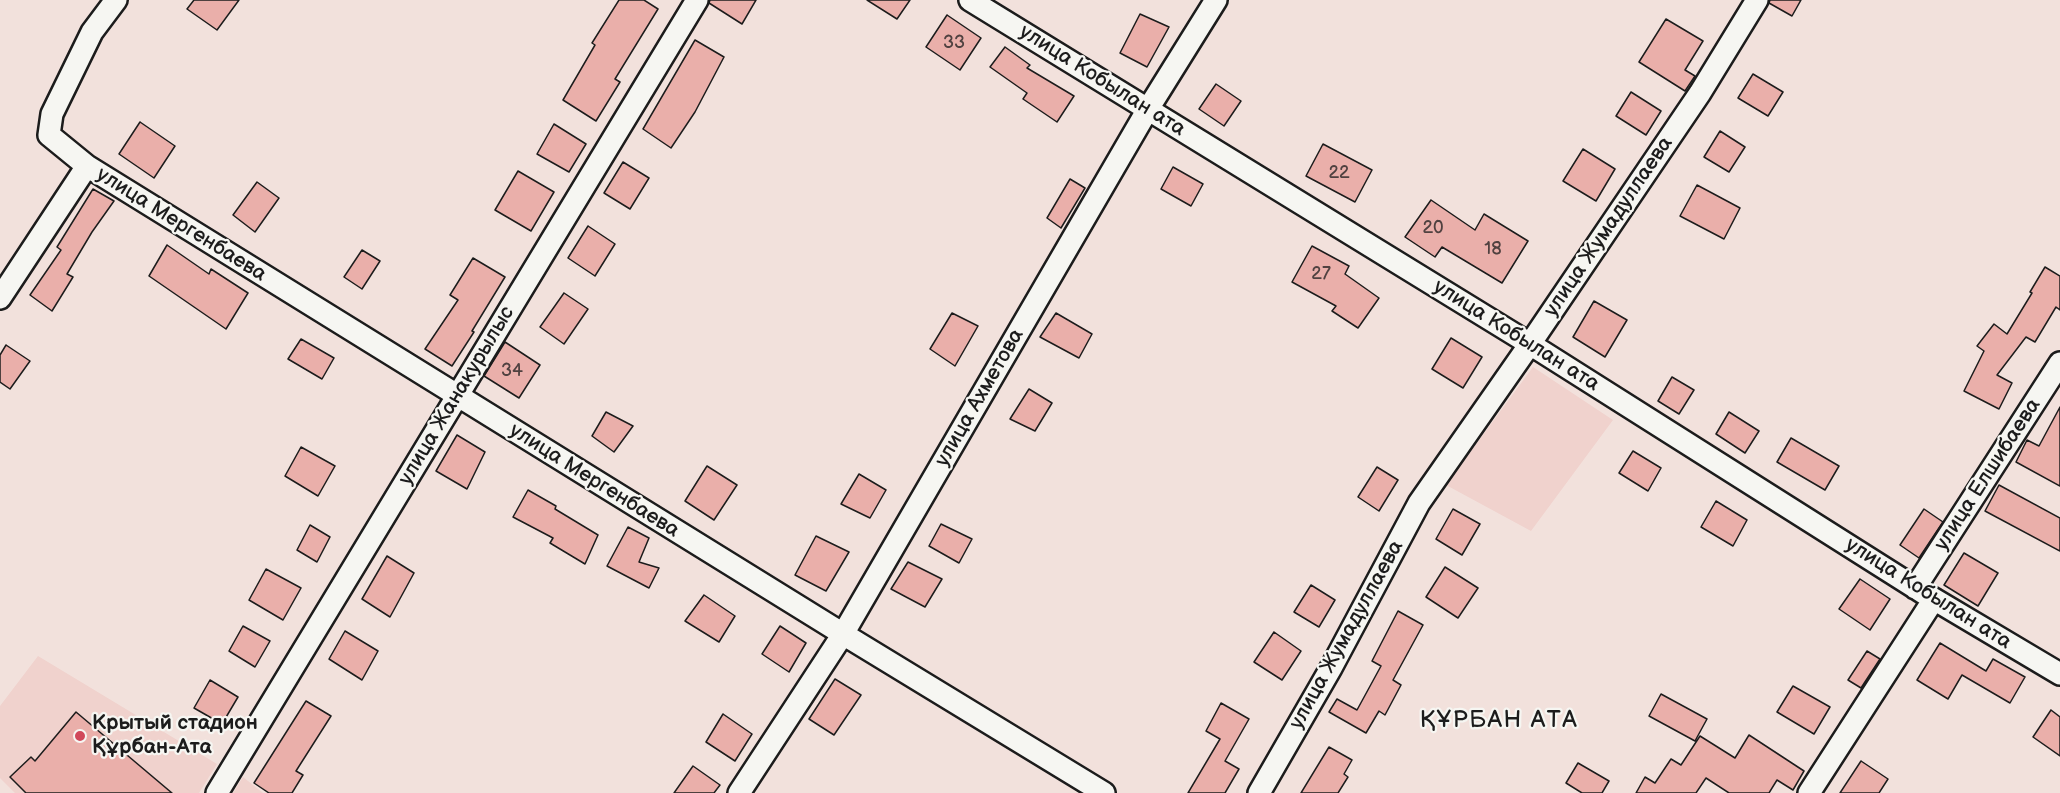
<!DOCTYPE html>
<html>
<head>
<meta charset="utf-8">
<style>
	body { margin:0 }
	canvas { display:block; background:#f2e1dc }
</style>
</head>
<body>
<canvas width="2060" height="793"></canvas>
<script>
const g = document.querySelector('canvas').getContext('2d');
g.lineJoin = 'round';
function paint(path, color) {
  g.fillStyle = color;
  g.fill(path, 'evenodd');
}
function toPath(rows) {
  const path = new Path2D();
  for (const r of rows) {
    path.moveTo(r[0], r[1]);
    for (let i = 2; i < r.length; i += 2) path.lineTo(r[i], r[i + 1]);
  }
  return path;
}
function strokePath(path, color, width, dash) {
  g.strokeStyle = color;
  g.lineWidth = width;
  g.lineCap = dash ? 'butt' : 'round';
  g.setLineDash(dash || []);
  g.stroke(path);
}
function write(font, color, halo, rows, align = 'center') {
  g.font = font + ' "Balsamiq Sans",sans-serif';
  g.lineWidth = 4.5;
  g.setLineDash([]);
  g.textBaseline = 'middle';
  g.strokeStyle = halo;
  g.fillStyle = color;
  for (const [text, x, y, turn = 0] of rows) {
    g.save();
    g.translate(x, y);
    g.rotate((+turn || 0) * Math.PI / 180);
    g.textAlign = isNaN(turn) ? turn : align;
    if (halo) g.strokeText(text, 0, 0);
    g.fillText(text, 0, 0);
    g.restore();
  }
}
paint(toPath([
	[1533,367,1613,420,1531,531,1446,485],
	[38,656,217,764,199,793,15,793,0,778,0,706],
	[243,777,263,793,233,793]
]), '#f0d2cd');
const building = toPath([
	[194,0,239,0,217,30,187,9,194,0],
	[619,0,644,0,658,9,615,79,620,82,596,121,563,100,595,45,592,43,619,0],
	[710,0,756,0,742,24,709,3,710,0],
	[867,0,910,0,897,19,867,0],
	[1770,0,1801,0,1792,16,1769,3,1770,0],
	[1140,14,1169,27,1147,67,1120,53,1140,14],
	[947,15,981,38,960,70,926,47,947,15],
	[1666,19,1703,41,1685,70,1695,76,1685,91,1639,62,1666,19],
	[695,40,724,57,695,112,671,148,643,129,695,40],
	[1005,47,1030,65,1027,68,1074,96,1057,122,1023,99,1027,93,990,67,1005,47],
	[1753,74,1783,92,1768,116,1738,98,1753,74],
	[1216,84,1241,101,1224,126,1199,109,1216,84],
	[1631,92,1661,111,1646,135,1616,116,1631,92],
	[140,122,175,146,154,178,119,154,140,122],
	[554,124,586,144,569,172,537,154,554,124],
	[1720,131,1745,147,1729,172,1704,157,1720,131],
	[1323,144,1372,170,1355,202,1306,176,1323,144],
	[1583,149,1615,169,1596,201,1563,181,1583,149],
	[623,162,649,178,630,209,604,193,623,162],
	[1173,167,1203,184,1191,206,1161,189,1173,167],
	[518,171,554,192,531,231,495,210,518,171],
	[1070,179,1085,188,1061,228,1047,218,1070,179],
	[257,182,279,198,255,232,233,215,257,182],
	[1697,185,1740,208,1724,239,1680,216,1697,185],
	[93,189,114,201,92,232,67,274,73,277,52,311,30,295,61,250,57,247,93,189],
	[1431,200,1475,230,1484,214,1528,241,1502,283,1442,247,1435,257,1405,237,1431,200],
	[588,226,615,244,595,276,568,258,588,226],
	[167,245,209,274,211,269,248,293,226,329,149,276,167,245],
	[1312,246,1349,266,1345,274,1379,298,1358,328,1332,311,1336,306,1292,282,1312,246],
	[362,250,380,261,362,289,344,277,362,250],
	[473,258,505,277,472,331,474,332,452,366,425,349,458,300,450,295,473,258],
	[2045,267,2060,276,2060,310,2056,307,2035,342,2026,337,1997,375,2012,383,1999,409,1964,391,1984,351,1977,346,1994,324,2007,334,2032,293,2030,292,2045,267],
	[564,293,588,309,564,344,540,327,564,293],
	[1594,301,1627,320,1605,357,1573,337,1594,301],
	[952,313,978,326,955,366,930,349,952,313],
	[1056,313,1092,334,1079,358,1040,337,1056,313],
	[1451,338,1482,357,1463,388,1432,369,1451,338],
	[301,339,334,358,322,379,288,359,301,339],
	[505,342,540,365,519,398,484,376,505,342],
	[6,345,30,361,10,389,0,382,0,355,6,345],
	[1672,377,1694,390,1679,414,1658,401,1672,377],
	[1029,389,1052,403,1035,431,1010,419,1029,389],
	[2060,407,2060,486,2016,462,2027,440,2039,446,2060,407],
	[606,412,633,426,614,452,592,436,606,412],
	[1729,412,1759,431,1745,453,1716,434,1729,412],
	[457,435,485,452,467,489,436,471,457,435],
	[1791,438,1839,466,1825,490,1777,462,1791,438],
	[301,447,335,466,318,496,285,476,301,447],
	[1633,451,1661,468,1648,491,1619,473,1633,451],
	[707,466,737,485,714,520,685,501,707,466],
	[1377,467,1398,480,1379,511,1358,497,1377,467],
	[859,474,886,490,870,518,841,504,859,474],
	[1999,485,2060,518,2060,551,1985,511,1999,485],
	[528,490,556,506,555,509,598,535,585,564,550,543,553,538,513,517,528,490],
	[1716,501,1747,520,1733,546,1701,527,1716,501],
	[1453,509,1480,524,1462,555,1436,539,1453,509],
	[1924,509,1943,522,1919,558,1900,545,1924,509],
	[941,524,972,539,959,563,929,546,941,524],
	[310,525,330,537,317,562,297,550,310,525],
	[628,527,649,538,639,562,659,568,649,588,607,566,628,527],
	[816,536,849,552,826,591,795,575,816,536],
	[1964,553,1998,573,1978,606,1944,585,1964,553],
	[387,556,414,573,390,617,362,599,387,556],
	[908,562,942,579,925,607,891,589,908,562],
	[1445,567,1478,588,1458,618,1426,597,1445,567],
	[266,569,301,588,283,620,249,600,266,569],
	[1860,579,1890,599,1870,630,1839,609,1860,579],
	[1311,585,1335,600,1319,627,1294,612,1311,585],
	[704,595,735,616,719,642,685,621,704,595],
	[1398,611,1423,625,1393,680,1401,685,1385,715,1379,711,1366,733,1329,712,1337,699,1357,710,1381,666,1372,661,1398,611],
	[243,626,270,641,255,667,229,651,243,626],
	[780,626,806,643,789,672,762,654,780,626],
	[345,631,378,651,362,680,329,659,345,631],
	[1274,632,1301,651,1282,680,1254,662,1274,632],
	[1940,643,1986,671,1993,659,2025,677,2010,703,1962,675,1948,699,1917,680,1940,643],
	[1867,651,1880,659,1861,688,1848,680,1867,651],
	[835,679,861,695,834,735,809,719,835,679],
	[210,680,238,697,222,724,194,708,210,680],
	[1793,686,1830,707,1814,734,1777,712,1793,686],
	[1661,694,1707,719,1695,741,1649,716,1661,694],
	[306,701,331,716,296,771,303,775,292,793,269,793,254,783,306,701],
	[1221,703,1249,719,1225,761,1239,769,1225,793,1188,793,1220,739,1206,731,1221,703],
	[2051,710,2060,717,2060,756,2033,737,2051,710],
	[76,712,172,793,26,793,10,777,31,757,35,761,76,712],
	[723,714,752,734,735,761,706,742,723,714],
	[1749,735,1804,771,1793,790,1777,780,1769,793,1729,793,1706,778,1696,793,1636,793,1645,777,1655,783,1671,759,1681,765,1700,736,1735,758,1749,735],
	[1329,747,1352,760,1344,774,1348,777,1338,793,1301,793,1329,747],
	[1861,761,1888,779,1879,793,1840,793,1861,761],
	[1578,763,1609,781,1602,793,1582,793,1566,783,1578,763],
	[693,766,720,785,714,793,674,793,693,766]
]);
paint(building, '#eaafaa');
strokePath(building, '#1c1c1c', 1.5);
const minor = toPath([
	[970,0,1530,344,1922,592,2060,674],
	[87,166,843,634,1104,793],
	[0,298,87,166,49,135,52,114,92,32,116,0],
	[1915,588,2060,363],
	[217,793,697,0],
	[739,793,843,634,1148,109,1216,0],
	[1259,793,1331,668,1419,503,1530,344,1700,93,1757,0],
	[1809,793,1934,599]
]);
strokePath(minor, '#1c1c1c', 26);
strokePath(minor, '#f6f6f2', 21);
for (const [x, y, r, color] of [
	[80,736,6,"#d1495b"]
]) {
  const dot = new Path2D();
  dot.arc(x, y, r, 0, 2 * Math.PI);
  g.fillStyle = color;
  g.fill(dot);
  strokePath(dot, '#f6f6f2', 2);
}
write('18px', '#504140', null, [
	["33",954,43],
	["22",1339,173],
	["20",1433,228],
	["18",1493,249],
	["27",1321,274],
	["34",512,371]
]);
write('21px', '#1c1c1c', '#f6f6f2', [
	["улица Кобылан ата",1102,81,32],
	["улица Мергенбаева",181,225,32],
	["улица Жумадуллаева",1609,227,-56],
	["улица Кобылан ата",1516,336,32],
	["улица Жанакурылыс",457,396,-59],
	["улица Ахметова",980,398,-60],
	["улица Елшибаева",1988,475,-57],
	["улица Мергенбаева",594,481,32],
	["улица Кобылан ата",1928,594,32],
	["улица Жумадуллаева",1347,635,-61]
]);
write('bold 21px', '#1c1c1c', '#f6f6f2', [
	["Крытый стадион",92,724],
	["Құрбан-Ата",92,748]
], 'left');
g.letterSpacing = '1.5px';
write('24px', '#1c1c1c', '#f6f6f2', [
	["ҚҰРБАН АТА",1499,721]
]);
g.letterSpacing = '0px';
</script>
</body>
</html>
